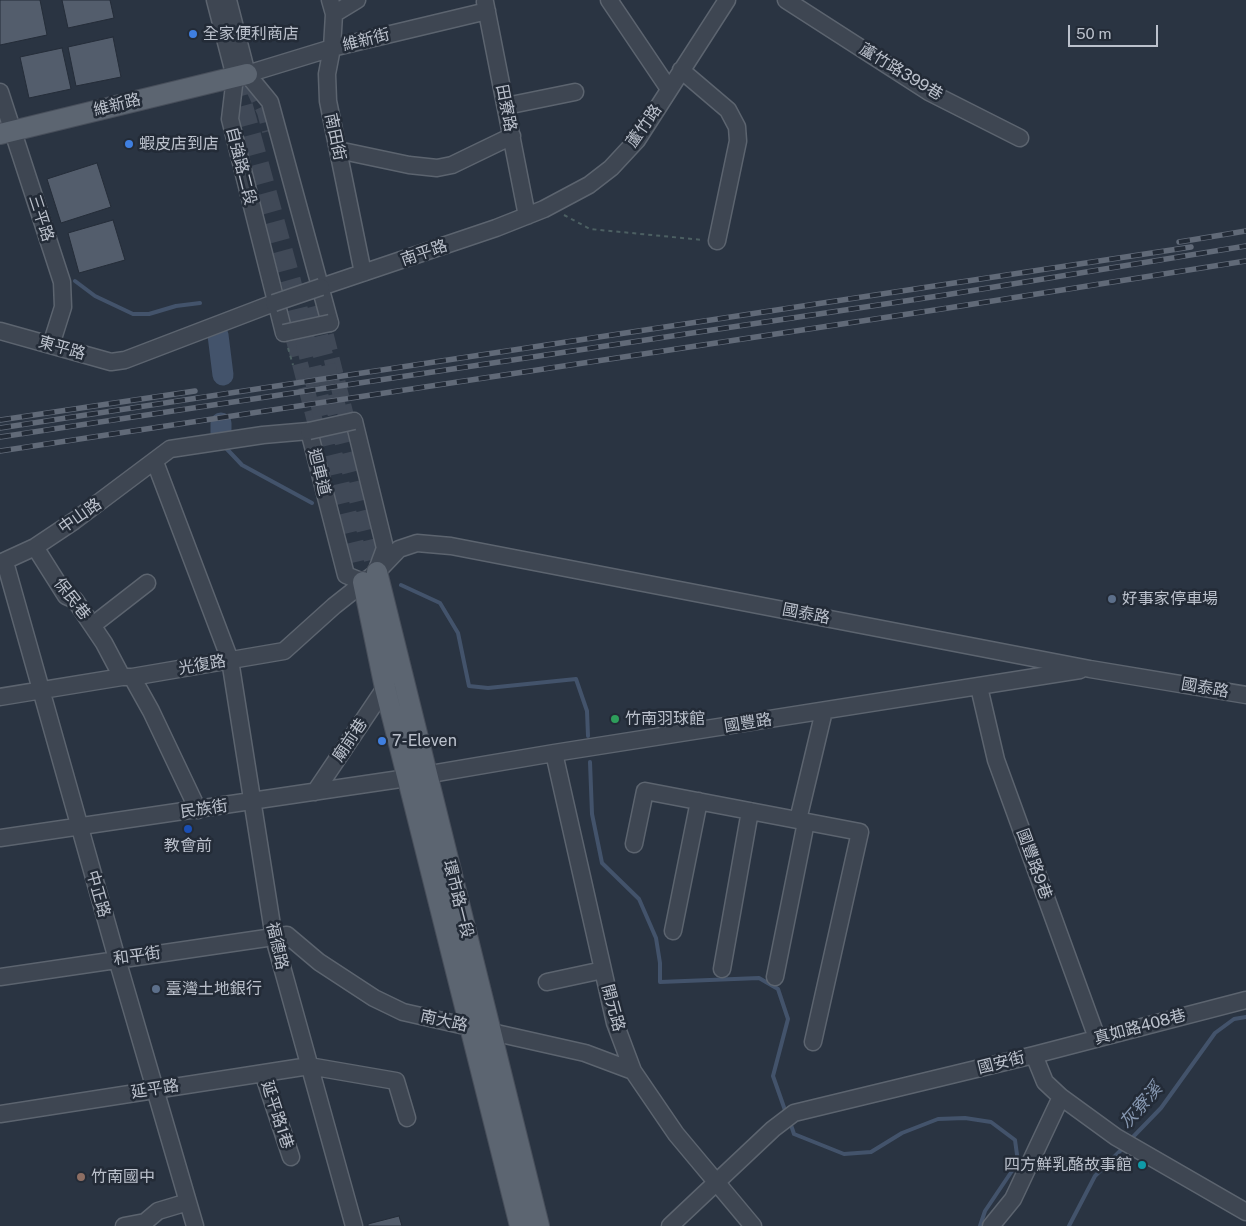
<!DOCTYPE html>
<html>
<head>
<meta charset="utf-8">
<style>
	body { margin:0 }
	#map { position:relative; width:1246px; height:1226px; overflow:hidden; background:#2a3442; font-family:"Public Sans",sans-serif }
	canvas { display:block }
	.scale { position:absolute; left:1068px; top:25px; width:90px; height:22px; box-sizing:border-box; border:2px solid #bbc1cc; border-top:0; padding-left:6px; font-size:15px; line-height:18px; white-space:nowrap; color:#bbc1cc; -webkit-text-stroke:4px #232b37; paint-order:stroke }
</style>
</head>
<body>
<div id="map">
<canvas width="1246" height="1226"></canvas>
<div class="scale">50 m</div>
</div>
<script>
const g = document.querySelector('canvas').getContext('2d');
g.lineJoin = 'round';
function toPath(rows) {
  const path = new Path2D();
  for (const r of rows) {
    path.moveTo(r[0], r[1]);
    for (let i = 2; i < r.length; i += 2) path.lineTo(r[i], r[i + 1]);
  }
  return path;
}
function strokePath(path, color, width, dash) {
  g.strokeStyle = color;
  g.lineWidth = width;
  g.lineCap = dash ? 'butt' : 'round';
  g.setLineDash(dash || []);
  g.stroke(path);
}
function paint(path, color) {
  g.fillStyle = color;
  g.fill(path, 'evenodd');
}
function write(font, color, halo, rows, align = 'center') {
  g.font = font + ' "Public Sans","Noto Sans TC",sans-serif';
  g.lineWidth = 5;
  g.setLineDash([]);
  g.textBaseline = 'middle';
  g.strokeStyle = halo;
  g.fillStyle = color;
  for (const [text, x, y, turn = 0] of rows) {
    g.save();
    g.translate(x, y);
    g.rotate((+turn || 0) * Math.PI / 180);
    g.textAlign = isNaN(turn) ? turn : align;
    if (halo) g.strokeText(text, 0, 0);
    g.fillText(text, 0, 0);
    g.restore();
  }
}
strokePath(toPath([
	[75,281,95,296,133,314,149,314,176,306,200,303],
	[224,446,242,465,312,503],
	[401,585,440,603,458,633,469,686,488,688,576,679,587,711,588,736],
	[590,762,592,814,602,863,639,899,656,938,660,963,660,982,759,978,778,989,788,1019,773,1076,786,1113],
	[790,1122,794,1134,844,1154,871,1152,902,1133,938,1119,965,1118,991,1122,1015,1140,1018,1162,985,1211,980,1226],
	[1130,1140,1161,1108,1215,1033,1234,1019,1246,1017],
	[1069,1226,1095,1176,1124,1147]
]), '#43536b', 4);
strokePath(toPath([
	[218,335,223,375],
	[221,423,221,434]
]), '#43536b', 21);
const building = toPath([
	[0,0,40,0,47,35,0,45,0,0],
	[62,0,110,0,114,18,68,28,62,0],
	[113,37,121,77,76,86,68,47,113,37],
	[62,48,71,89,29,98,20,57,62,48],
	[97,163,111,207,61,223,47,179,97,163],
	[113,220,125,260,79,273,68,233,113,220],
	[399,1216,402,1226,368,1226,368,1224,399,1216]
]);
paint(building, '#535d6c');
strokePath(building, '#252d39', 1);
strokePath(toPath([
	[252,85,265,112,270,131],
	[320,312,351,436],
	[288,317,320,441]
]), '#404957', 16, [16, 8]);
strokePath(toPath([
	[235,77,291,281,363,582],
	[311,307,377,572]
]), '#404957', 20, [20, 10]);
const minor = toPath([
	[215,0,235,77,230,119,284,333],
	[228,0,247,74,270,102,330,323],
	[330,0,334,14,332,48,327,74,328,101,363,273],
	[609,0,669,89],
	[786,0,929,92,1020,138],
	[485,2,527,216],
	[334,14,357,0],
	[681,70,728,110,737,127,738,141,717,241],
	[247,74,332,48,487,11],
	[0,92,62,282,63,307,51,345],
	[506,106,575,92],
	[338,150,409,165,437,168,452,165,512,136],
	[321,287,496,228,544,209,589,185,611,168,637,140,727,0],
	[0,331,111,362,125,360,274,303],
	[354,421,385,548,378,567],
	[155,462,230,660,274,938,354,1226],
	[35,547,66,596,75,600,104,643,122,677],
	[5,562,117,959,195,1226],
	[0,563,35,547,74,521,170,449,263,435,309,431,346,575,363,582],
	[93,625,147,583],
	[132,677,151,711,198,810],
	[979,687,996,760,1097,1038],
	[0,697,122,677,132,677,284,651,334,606,377,572,399,549,417,543,451,546,1090,669,1246,695],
	[554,753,615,1023,633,1071,676,1134,753,1226],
	[315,792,385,688],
	[798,820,824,711],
	[0,838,407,778,554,753,1080,670],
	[634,844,645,791,860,832,813,1042],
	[673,931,699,801],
	[722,969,750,811],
	[0,977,287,935,319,962,374,998,403,1012,585,1053,633,1071],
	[775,977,806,822],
	[547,982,603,970],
	[1034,1055,1045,1082,1061,1097,1116,1137,1246,1212],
	[263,1073,291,1157],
	[0,1114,309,1066,396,1081,407,1118],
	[124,1226,145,1222,158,1211,188,1202],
	[670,1226,773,1129,794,1113,1034,1055,1246,1000],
	[991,1226,1013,1199,1061,1097]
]);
const major = toPath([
	[0,134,247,74],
	[377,572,539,1226],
	[363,582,385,688,520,1226]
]);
strokePath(minor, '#5c646f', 19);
strokePath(major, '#484f5b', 22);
strokePath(toPath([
	[564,215,590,229,703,240],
	[288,348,293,365]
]), '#4c5f62', 2, [4, 4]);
strokePath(minor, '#3e4652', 16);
strokePath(major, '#5c6571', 20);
const rail = toPath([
	[1179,242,1246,231],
	[0,420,195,391],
	[0,428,1191,247],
	[0,437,945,295,1246,246],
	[0,451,948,308,1246,261]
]);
strokePath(rail, '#616a78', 5.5);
strokePath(rail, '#232b37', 4, [11]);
const minorBridge = toPath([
	[274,303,321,287],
	[284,333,330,323],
	[309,431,354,421]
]);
strokePath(minorBridge, '#5c646f', 19, []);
strokePath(minorBridge, '#3e4652', 16);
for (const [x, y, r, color] of [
	[193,34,5,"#3f7fe0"],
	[129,144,5,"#3f7fe0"],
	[1112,599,5,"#5c6f8a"],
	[615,719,5,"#2e9e5b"],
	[382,741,5,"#3f7fe0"],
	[188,829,5,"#1a4fb4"],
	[156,989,5,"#5c6f8a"],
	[1142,1165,5,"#0f9aa8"],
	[81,1177,5,"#8d6e63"]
]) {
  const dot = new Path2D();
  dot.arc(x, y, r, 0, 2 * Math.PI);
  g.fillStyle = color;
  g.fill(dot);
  strokePath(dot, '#232b37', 2);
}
write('16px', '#bbc1cc', '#232b37', [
	["全家便利商店",203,34],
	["蝦皮店到店",139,144],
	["好事家停車場",1122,599],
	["竹南羽球館",625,719],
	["7-Eleven",392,741],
	["教會前",188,846,"center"],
	["臺灣土地銀行",166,989],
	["四方鮮乳酪故事館",1132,1165,"right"],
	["竹南國中",91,1177]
], 'left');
write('16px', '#bbc1cc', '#232b37', [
	["維新街",366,40,-14],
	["蘆竹路399巷",901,72,31],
	["維新路",117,105,-14],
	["田寮路",506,108,79],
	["蘆竹路",644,126,-55],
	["南田街",335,137,78],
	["自強路二段",241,166,76],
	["三平路",41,218,72],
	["南平路",424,253,-19],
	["東平路",62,348,16],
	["迴車道",319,472,76],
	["中山路",80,516,-35],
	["保民巷",72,599,52],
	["國泰路",806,614,11],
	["光復路",202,665,-10],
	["國泰路",1205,688,10],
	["國豐路",748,723,-9],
	["廟前巷",350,740,-56],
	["民族街",204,809,-8],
	["國豐路9巷",1034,864,70],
	["中正路",98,894,74],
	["環市路一段",458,899,76],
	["福德路",277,946,77],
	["和平街",137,956,-8],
	["開元路",613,1008,75],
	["南大路",444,1021,12],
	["真如路408巷",1140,1027,-15],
	["國安街",1001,1063,-14],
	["延平路",155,1089,-9],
	["延平路1巷",277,1115,72]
]);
write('italic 18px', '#8697b0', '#232b37', [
	["灰寮溪",1141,1106,-49]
]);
</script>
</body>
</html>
